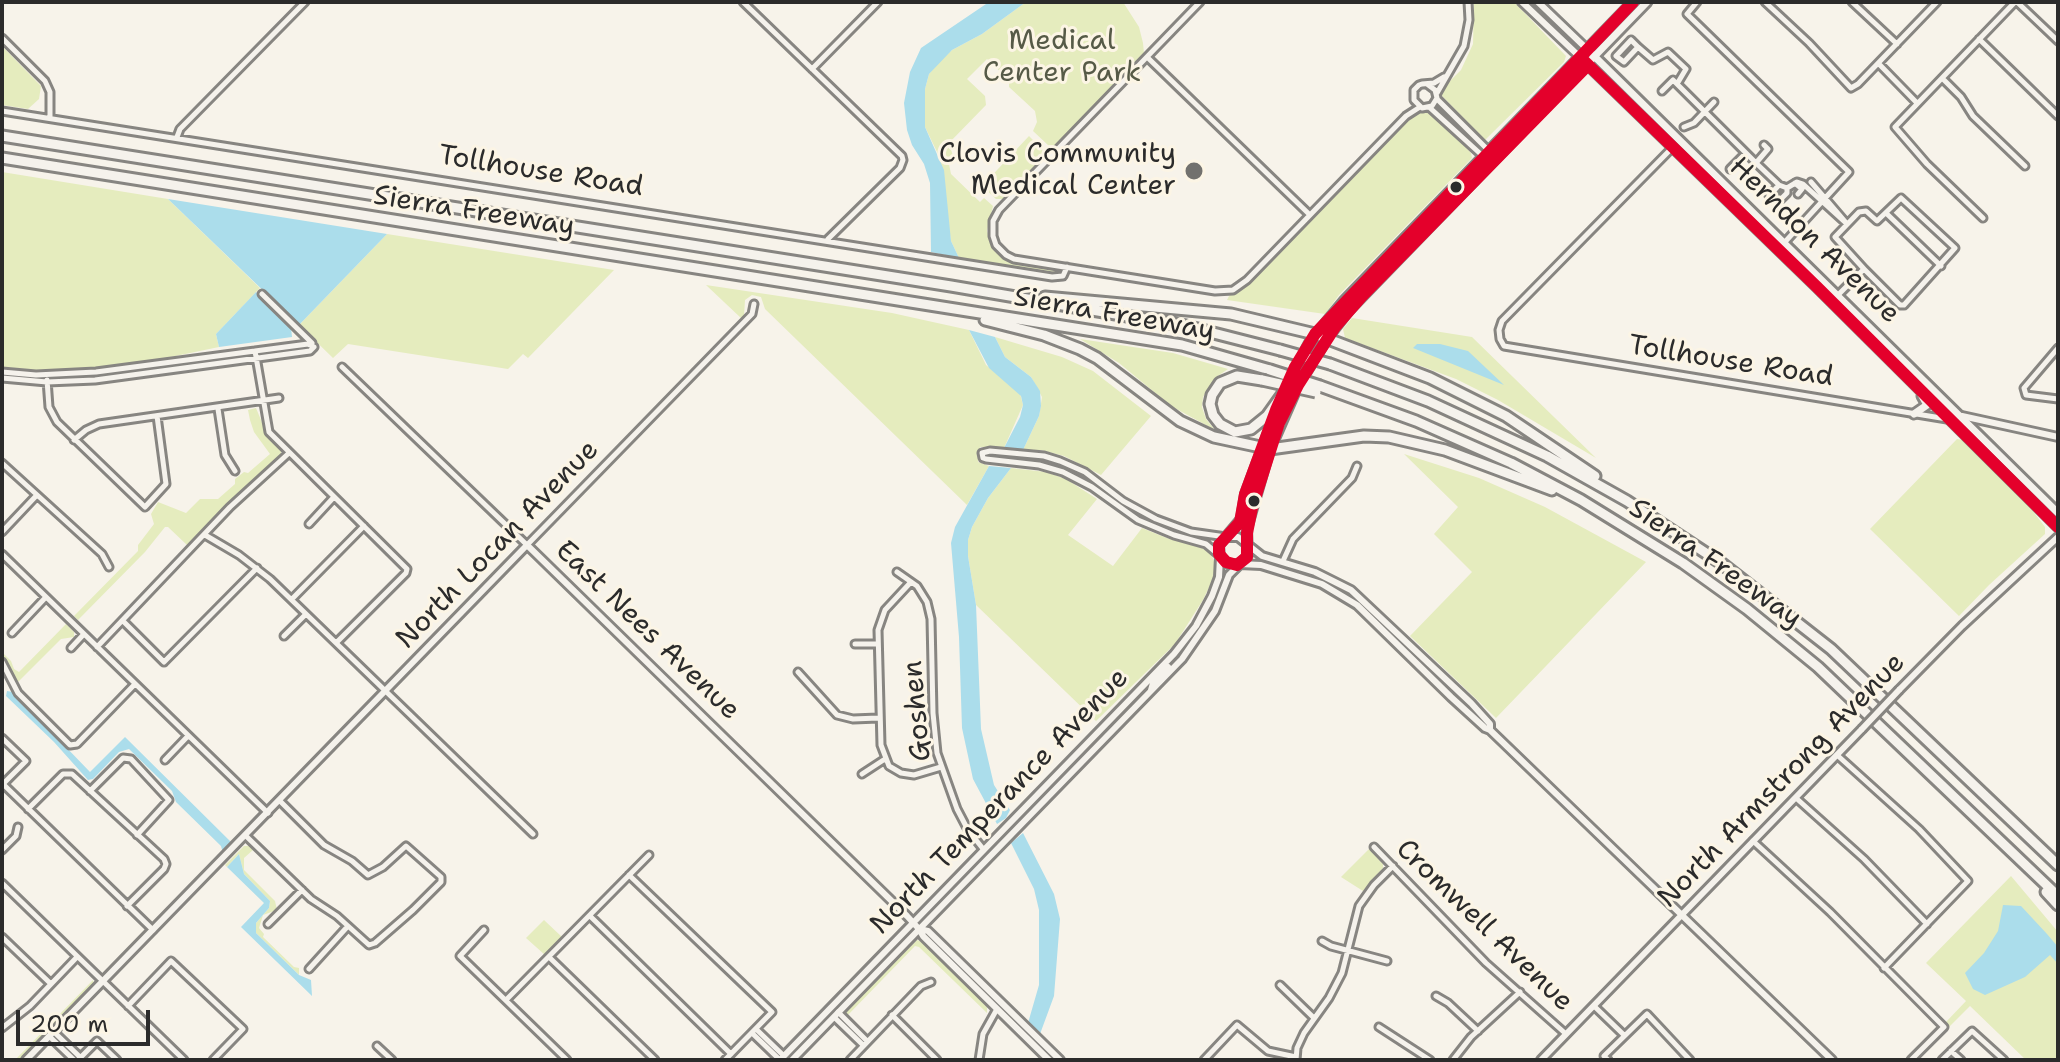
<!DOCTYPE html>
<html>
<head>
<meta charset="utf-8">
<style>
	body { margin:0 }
	#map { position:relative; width:2060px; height:1062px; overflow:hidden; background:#f7f3ea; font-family:"Shantell Sans",sans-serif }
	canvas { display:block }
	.frame { position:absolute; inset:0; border:4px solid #2b2b2b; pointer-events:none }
	.scale { position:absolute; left:16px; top:1010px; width:134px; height:36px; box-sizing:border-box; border:4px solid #2b2b2b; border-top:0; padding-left:10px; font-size:24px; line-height:28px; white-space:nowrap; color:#2b2b2b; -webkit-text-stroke:6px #fcf5e5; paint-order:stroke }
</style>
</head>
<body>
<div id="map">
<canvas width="2060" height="1062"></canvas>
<div class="frame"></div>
<div class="scale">200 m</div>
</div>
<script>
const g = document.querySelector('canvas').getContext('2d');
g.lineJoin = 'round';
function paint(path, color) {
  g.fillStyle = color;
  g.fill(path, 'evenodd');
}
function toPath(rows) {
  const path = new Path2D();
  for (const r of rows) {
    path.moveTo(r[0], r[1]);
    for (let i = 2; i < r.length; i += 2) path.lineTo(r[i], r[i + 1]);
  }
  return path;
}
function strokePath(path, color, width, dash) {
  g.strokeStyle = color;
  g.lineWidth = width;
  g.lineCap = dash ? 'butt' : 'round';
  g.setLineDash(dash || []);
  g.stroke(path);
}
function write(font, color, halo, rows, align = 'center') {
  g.font = font + ' "Shantell Sans",sans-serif';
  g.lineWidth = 6;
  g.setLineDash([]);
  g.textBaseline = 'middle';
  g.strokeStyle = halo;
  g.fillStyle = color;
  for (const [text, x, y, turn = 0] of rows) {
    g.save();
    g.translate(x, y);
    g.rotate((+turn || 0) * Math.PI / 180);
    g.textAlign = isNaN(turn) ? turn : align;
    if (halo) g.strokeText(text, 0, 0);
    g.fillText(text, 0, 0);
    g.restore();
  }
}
paint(toPath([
	[1026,2,1123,2,1139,27,1143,43,1144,54,1055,146,1049,146,1033,131,1037,122,1035,111,1009,87,1009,80,987,59,967,79,985,96,986,105,949,143,954,159,949,164,951,174,980,202,984,198,993,206,987,231,996,252,1012,263,1061,271,1057,273,959,258,951,241,938,154,925,127,925,89,929,74,938,62,952,50,982,34],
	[1474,2,1514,2,1566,56,1564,62,1485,140,1441,95,1445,86,1461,70,1473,44],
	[2,46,41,86,39,99,28,109,2,105],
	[1423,109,1434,113,1471,153,1472,158,1339,295,1325,314,1227,300,1230,294,1246,287,1415,113],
	[1029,136,1043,150,1043,158,1003,199,996,199,982,186],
	[2,172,168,199,260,288,216,334,219,347,137,364,104,368,37,371,2,369],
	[387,234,614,270,528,358,523,354,508,369,348,344,333,358,299,325],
	[706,285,892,313,969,330,986,365,1020,393,1023,405,1004,448,980,447,978,462,989,466,967,505,765,309,761,297,752,295,745,300,744,316,742,319],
	[1352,318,1472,337,1596,458,1498,400,1456,379,1345,338,1343,329],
	[995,337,1062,357,1093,371,1151,416,1101,475,1064,456,1041,450,1023,450,1039,416,1042,397,1031,377,1005,357],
	[1080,339,1173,353,1228,369,1215,378,1203,397,1202,407,1206,419,1215,430,1171,406,1119,363],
	[256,408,268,437,281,451,281,457,233,500,195,541,187,545,168,527,165,527,145,552,78,620,74,616,138,551,138,545,154,524,151,514,158,502,186,513,200,499,218,499,235,484,235,479,244,472,248,473,270,454,254,432,250,420,248,410],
	[1957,439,1964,440,2026,502,2045,527,2045,534,1989,585,1959,616,1870,529],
	[1404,454,1479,478,1545,507,1646,562,1496,718,1410,636,1472,572,1434,534,1458,507],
	[1011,468,1046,472,1066,479,1097,499,1068,535,1113,566,1142,528,1167,538,1202,548,1212,555,1215,565,1213,579,1203,600,1175,644,1096,721,976,605,968,556,968,540,972,527,988,498],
	[66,624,74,632,74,637,61,639,17,683,2,658,2,652,11,661,14,669,19,672],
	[244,846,249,846,253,850,244,858,244,870,275,901,277,910,263,915,259,928,264,934,263,937,294,967,299,968,299,975,256,933,256,923,269,908,270,901,244,874,239,854,227,867,225,865],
	[1369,849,1383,864,1383,868,1363,891,1341,877],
	[2011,876,2058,932,2058,1060,2026,1060,1970,1006,1947,1029,1946,1022,1966,1001,1926,963],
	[544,920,562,937,545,955,526,938],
	[917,940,922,942,987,1006,987,1013,919,947,915,946,846,1017,846,1011],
	[93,980,94,985,21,1060,15,1060]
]), '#e5ecbe');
paint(toPath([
	[989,2,1026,2,982,34,952,50,929,74,925,89,925,127,944,170,951,241,959,258,931,252,930,183,924,164,912,145,907,130,904,103,910,72,921,48],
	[168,199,387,234,299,325],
	[256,292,291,327,292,337,219,347,216,334],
	[969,330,995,337,1005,357,1031,377,1040,391,1041,406,1039,416,1023,450,1004,448,1020,417,1023,405,1021,396,989,368],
	[1417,344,1440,344,1468,351,1504,385,1413,348],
	[989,466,1011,468,988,498,972,527,968,540,968,556,976,605,981,729,994,785,1010,810,1006,818,997,824,973,779,962,728,959,637,951,543,955,527],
	[7,691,13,692,90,772,125,737,232,843,223,853,221,846,176,802,172,791,129,749,119,752,93,779,88,780,54,742,6,696],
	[1023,833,1054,894,1060,919,1054,996,1040,1034,1028,1023,1039,985,1039,910,1034,889,1011,843],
	[239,854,244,874,270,901,269,908,256,923,256,933,299,975,311,980,312,996,241,927,264,903,227,867],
	[2003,905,2021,906,2047,934,2058,947,2058,964,2050,955,2025,977,1985,995,1973,989,1965,973,1984,953,1998,931]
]), '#abddeb');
const street = toPath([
	[743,2,902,156,903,160,900,168,828,239],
	[1200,2,999,210,993,221,993,236,996,245,1006,255,1014,259,1215,291,1233,290,1247,280,1406,116,1420,107],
	[1697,2,1687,14,1849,172,1784,243],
	[1765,2,1809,43,1851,88,1858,84,1937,2],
	[1852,2,1897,44],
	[2017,2,2058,41],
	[2,38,45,81,50,92,50,118],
	[1979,39,2058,116],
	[1631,40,1638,47,1624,62,1616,56,1631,40],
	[1638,47,1653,60,1668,52,1686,69,1677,84,1756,163,1779,185,1787,188,1797,182,1803,184,1847,224,1811,182],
	[1147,57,1310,215],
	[1879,64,1917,103],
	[812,69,878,2],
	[1942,78,1961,97,1973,116,2025,166],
	[1427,84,1435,90,1437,98,1432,106,1422,108,1414,100,1414,90,1419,85,1422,84,1434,83,1444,77],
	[1662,91,1673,80,1677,84],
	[1437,93,1464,46,1469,20,1468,2],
	[1437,99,1491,153],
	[1429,107,1485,158],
	[2,111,1052,277,1063,276,1067,267],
	[1684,127,1694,123,1714,102],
	[177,137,180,129,305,2],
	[1672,148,1502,321,1499,330,1500,339,1504,346,1947,419],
	[1756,163,1768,149,1764,145],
	[1730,169,1746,153],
	[1795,183,1802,189,1798,194],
	[1779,185,1769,196,1777,203,1787,193,1787,188],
	[1886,213,1941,266],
	[1983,218,1927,164,1895,127,2015,2],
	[262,294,312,343],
	[1839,294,1864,269,1900,305,1904,305,1955,248,1901,198,1877,221,1866,211,1859,212,1835,237,1864,269],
	[2058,348,2024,388,2026,395,2058,399],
	[255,351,269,432,407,569,406,573,336,643],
	[342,367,527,545,752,314,754,304],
	[2,372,36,375,96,372,308,344,314,347],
	[2,378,47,382,95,380,310,351,314,347],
	[47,380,49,407,57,422,145,507,166,484,157,416],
	[218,409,225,455,235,471],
	[74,440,86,430,99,424,279,398],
	[2,463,102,554,109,567],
	[309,524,334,497],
	[2,532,36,496],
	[205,535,239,555,270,579,533,834],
	[2,554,268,813],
	[1219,555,1206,544,1174,535,1138,520,1092,487,1063,472,1039,465,986,459,983,458,982,453,990,451,1044,456,1060,461,1085,472,1123,501,1156,519,1191,532,1226,537],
	[1283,561,1293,539,1352,478,1357,466],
	[897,572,917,586,927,602,931,619,933,713,937,753,957,809,968,830,984,850],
	[911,582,885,610,878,630,881,745,889,766,901,773,914,775,941,767],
	[292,599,364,526],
	[123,621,164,662,257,568],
	[12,633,46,597],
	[284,636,306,614],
	[855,644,878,644],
	[97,647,230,507,289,453],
	[71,648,84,634],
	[2,662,18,693,70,745,77,744,135,684],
	[798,672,837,715,853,719,878,718],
	[2,738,26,761,3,784,153,930],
	[1837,755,1919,829,1968,881,1884,968],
	[165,760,188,736],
	[862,774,885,759],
	[90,791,123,758,131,759,169,800,137,835],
	[1796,798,1864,859,1927,924],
	[28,809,63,774,72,774,164,859,166,864,164,869,127,906],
	[246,836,311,899,337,916,369,945,375,943,413,910,441,882,441,877,406,846,383,867,368,875,352,861,324,845,280,801],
	[1753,841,1830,912,1944,1027,1911,1060],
	[1374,847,1486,963,1566,1034],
	[2,850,16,836,18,827],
	[629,875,772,1012,725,1060],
	[2,883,184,1060],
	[590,916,731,1054],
	[268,924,302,890],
	[484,930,460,956,567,1060],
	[2,937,51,984],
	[1322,941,1331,946,1387,961],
	[550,958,655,1060],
	[309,969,348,926],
	[1280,985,1314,1018],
	[1436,996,1448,1003,1478,1031],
	[506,1000,649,855],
	[128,1006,171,961,243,1029,213,1060],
	[1594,1006,1624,1035],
	[838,1012,867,1041],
	[892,1015,937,1060],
	[834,1017,863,1045],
	[1379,1027,1430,1060],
	[2,1028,30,1006,77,957],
	[756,1029,784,1056],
	[54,1032,81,1058],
	[752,1033,780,1060],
	[49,1036,74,1060],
	[377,1046,392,1060],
	[1951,1051,1961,1060],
	[78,1060,97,1041,117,1060],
	[850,1060,921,986,931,982],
	[979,1060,983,1034,997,1009],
	[1204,1060,1237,1025,1268,1051,1296,1057],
	[1296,1060,1297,1048,1304,1033,1329,998,1342,973,1359,906,1374,885,1393,866],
	[1453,1060,1471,1037,1520,992],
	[1608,1060,1604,1056,1647,1014,1690,1060],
	[1942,1060,1972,1031,2004,1060]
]);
const secondary = toPath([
	[1522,2,1581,58],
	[1538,2,1588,50],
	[1962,416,2058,437],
	[1270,449,1247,529,1248,555,1240,564,1229,564,1220,557,1219,545,1241,519,1245,494,1277,408],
	[1226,537,1238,537,1262,556,1315,572,1351,590,1471,703,1490,724,1490,730],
	[1151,690,1153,683,1168,667],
	[1899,690,1962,626,2058,537],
	[919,929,928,931,1060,1060],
	[26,1060,527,545,907,916,919,929,923,936,1049,1060],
	[780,1060,1174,654,1196,626,1212,596,1219,577,1220,557],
	[792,1060,1182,659,1215,611,1229,575,1240,564,1261,565,1322,584,1357,605,1451,697,1485,728,1490,730,1832,1060],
	[1541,1060,1862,729]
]);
const primary = toPath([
	[1588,50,2058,513],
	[1581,58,1817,287,2058,527],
	[1282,395,1310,342,1345,300,1633,2],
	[1914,414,1927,405,1922,396],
	[1270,449,1298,385,1327,338,1348,311,1647,2]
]);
const highway = toPath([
	[2,136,951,286,1186,326,1280,350],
	[2,158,1182,345,1270,370],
	[1045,297,1231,314,1315,334,1430,378,1506,416,1595,476],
	[985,320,1044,335,1080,349,1097,358,1180,421,1214,437,1270,449,1364,436,1389,437,1445,450,1552,490],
	[1330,364,1428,401,1547,456,1627,501,1721,563,1831,649,2058,865],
	[1262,380,1237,376,1220,383,1212,395,1210,404,1213,415,1220,424,1235,432,1251,429,1267,416,1282,395],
	[1320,386,1416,421,1511,463,1581,500,1683,563,1747,609,1818,667,2058,896],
	[2046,892,2058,905]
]);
strokePath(street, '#878581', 11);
strokePath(secondary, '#878581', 12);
strokePath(primary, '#878581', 13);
strokePath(highway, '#878581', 15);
strokePath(street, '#f5f2ec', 5);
strokePath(secondary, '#f5f2ec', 6);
strokePath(primary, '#f5f2ec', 7);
strokePath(highway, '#f5f2ec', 9);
const secondaryBridge = toPath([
	[1862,729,1899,690]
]);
const highwayBridge = toPath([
	[1280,350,1330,364],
	[1270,370,1320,386],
	[1262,380,1316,392]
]);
strokePath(secondaryBridge, '#878581', 12, []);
strokePath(highwayBridge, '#878581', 15, []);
strokePath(secondaryBridge, '#f5f2ec', 6);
strokePath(highwayBridge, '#f5f2ec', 9);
strokePath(toPath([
	[1581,58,1817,287,2058,527],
	[1588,65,1362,296,1335,327,1298,385,1279,423,1252,508,1247,533,1247,557,1237,565,1226,562,1219,554,1219,545,1240,522,1245,494,1276,410,1295,367,1315,334,1633,2]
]), '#e4002b', 12);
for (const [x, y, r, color] of [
	[1194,171,10,"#72716e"],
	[1456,187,7,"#2b2b2b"],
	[1254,501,7,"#2b2b2b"]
]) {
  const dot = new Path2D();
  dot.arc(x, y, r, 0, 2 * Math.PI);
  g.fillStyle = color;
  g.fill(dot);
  strokePath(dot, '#fcf5e5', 3);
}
write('28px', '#565a47', '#fcf5e5', [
	["Medical",1062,42],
	["Center Park",1062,74]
]);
write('28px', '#2b2b2b', '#fcf5e5', [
	["Clovis Community",1176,155],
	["Medical Center",1176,187]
], 'right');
write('28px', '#2b2b2b', '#fcf5e5', [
	["Tollhouse Road",541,172,9],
	["Sierra Freeway",474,212,9],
	["Herndon Avenue",1814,241,44],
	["Sierra Freeway",1114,315,10],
	["Tollhouse Road",1731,362,9],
	["North Locan Avenue",498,545,-46],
	["Sierra Freeway",1715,564,35],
	["East Nees Avenue",647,631,44],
	["Goshen",918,711,-95],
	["North Armstrong Avenue",1782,781,-46],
	["North Temperance Avenue",1000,802,-46],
	["Cromwell Avenue",1484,926,44]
]);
</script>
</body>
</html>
